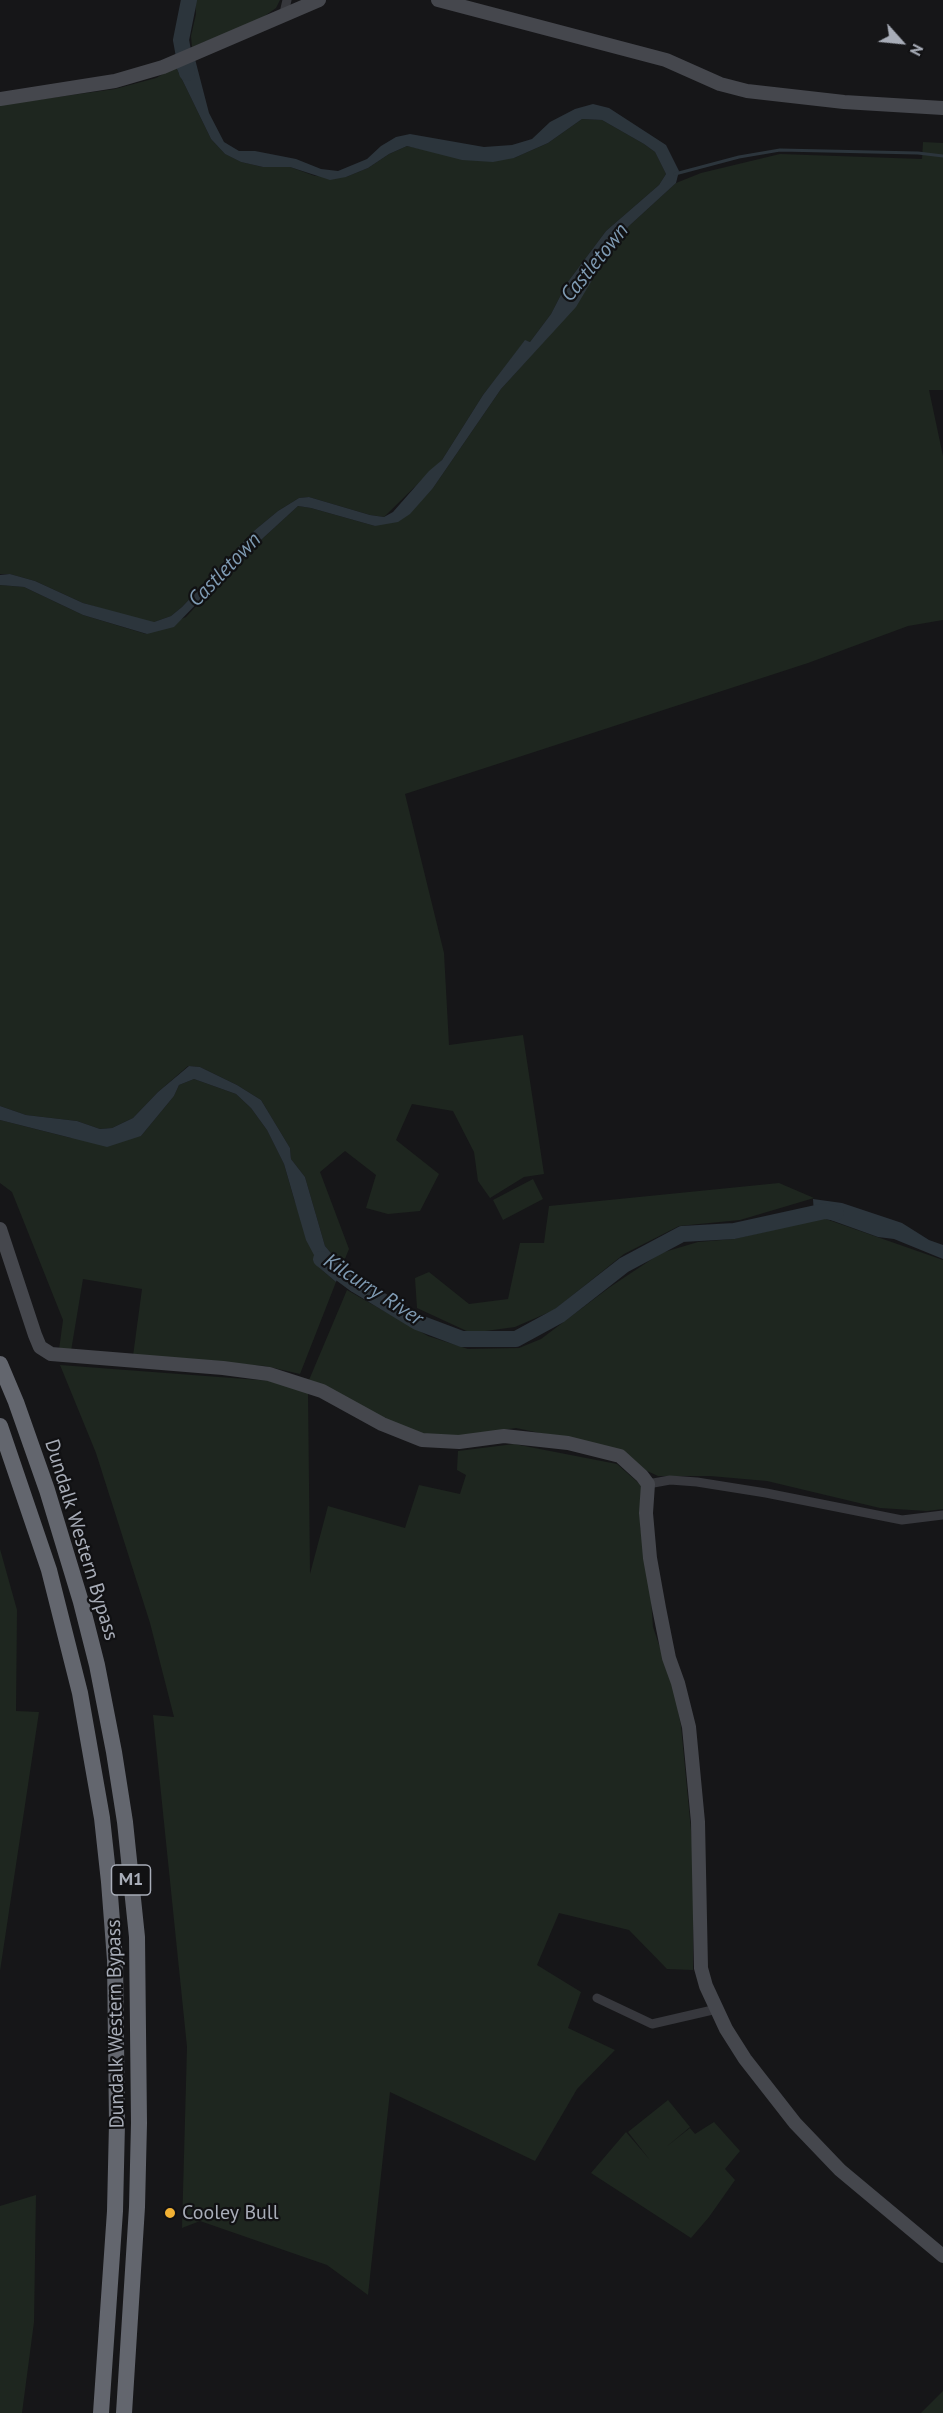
<!DOCTYPE html>
<html>
<head>
<meta charset="utf-8">
<style>
	body { margin:0 }
	#map { position:relative; width:943px; height:2413px; overflow:hidden; background:#161618; font-family:"PT Sans",sans-serif }
	canvas { display:block }
	.north { position:absolute; left:871px; top:12px; width:60px; height:60px; -webkit-text-stroke:4px #111113; paint-order:stroke; rotate:117deg; font-size:16px; font-weight:700; line-height:24px; text-align:center; color:#a8adb8 }
	.north::after { content:''; display:block; margin:auto; width:21px; height:27px; background:#a8adb8; clip-path:polygon(50% 0,100% 100%,50% 72%,0 100%) }
</style>
</head>
<body>
<div id="map">
<canvas width="943" height="2413"></canvas>
<div class="north">N</div>
</div>
<script>
const g = document.querySelector('canvas').getContext('2d');
g.lineJoin = 'round';
function paint(path, color) {
  g.fillStyle = color;
  g.fill(path, 'evenodd');
}
function toPath(rows) {
  const path = new Path2D();
  for (const r of rows) {
    path.moveTo(r[0], r[1]);
    for (let i = 2; i < r.length; i += 2) path.lineTo(r[i], r[i + 1]);
  }
  return path;
}
function strokePath(path, color, width, dash) {
  g.strokeStyle = color;
  g.lineWidth = width;
  g.lineCap = dash ? 'butt' : 'round';
  g.setLineDash(dash || []);
  g.stroke(path);
}
function write(font, color, halo, rows, align = 'center') {
  g.font = font + ' "PT Sans",sans-serif';
  g.lineWidth = 4.5;
  g.setLineDash([]);
  g.textBaseline = 'middle';
  g.strokeStyle = halo;
  g.fillStyle = color;
  for (const [text, x, y, turn = 0] of rows) {
    g.save();
    g.translate(x, y);
    g.rotate((+turn || 0) * Math.PI / 180);
    g.textAlign = isNaN(turn) ? turn : align;
    if (halo) g.strokeText(text, 0, 0);
    g.fillText(text, 0, 0);
    g.restore();
  }
}
paint(toPath([
	[195,0,280,0,276,8,259,20,192,47,191,36,196,14],
	[176,67,211,139,225,154,241,162,263,167,290,167,315,176,346,177,368,168,389,154,407,146,433,151,514,158,548,143,582,119,602,120,644,144,655,152,666,174,659,185,606,231,567,283,551,314,530,342,525,341,483,395,442,460,384,517,370,515,309,497,299,498,278,511,255,530,182,607,171,616,154,622,147,622,83,603,35,581,10,574,0,574,0,105,115,89,156,78],
	[923,142,943,143,943,390,929,390,943,456,943,620,908,626,808,663,405,794,444,953,449,1045,523,1035,544,1174,524,1177,490,1198,478,1181,474,1152,453,1111,412,1104,396,1140,439,1174,420,1211,388,1214,366,1208,376,1175,345,1151,320,1172,349,1249,342,1266,325,1246,305,1177,291,1159,290,1148,261,1100,237,1085,200,1067,188,1066,158,1092,133,1118,112,1128,100,1129,77,1121,26,1115,0,1106,0,585,24,587,83,615,146,634,186,617,238,561,298,506,311,508,375,526,433,488,501,389,548,337,593,279,613,245,629,226,676,183,701,173,780,154,922,159],
	[194,1079,236,1094,251,1108,267,1130,284,1164,294,1199,322,1270,336,1282,300,1374,265,1366,133,1356,142,1289,83,1279,71,1351,59,1350,63,1320,12,1192,0,1183,0,1120,71,1138,141,1136,174,1096,179,1085],
	[533,1179,543,1199,503,1220,493,1200],
	[779,1183,814,1198,740,1220,679,1226,624,1254,554,1310,515,1327,471,1333,417,1308,415,1278,429,1272,469,1304,508,1299,520,1243,544,1243,549,1206],
	[823,1218,943,1260,943,1509,927,1511,880,1508,767,1481,710,1476,658,1476,645,1470,621,1450,516,1428,449,1438,416,1433,367,1411,309,1380,347,1290,428,1336,468,1349,519,1348,541,1339,610,1287,661,1253,698,1242,734,1239],
	[60,1365,272,1381,308,1393,310,1574,328,1506,405,1528,419,1485,460,1494,466,1475,457,1470,458,1451,514,1444,617,1464,642,1486,640,1525,651,1599,653,1627,674,1689,681,1726,693,1851,693,1970,667,1969,629,1930,559,1913,537,1965,581,1992,568,2028,615,2050,577,2089,535,2161,390,2092,368,2295,327,2265,200,2221,182,2228,187,2047,153,1715,174,1717,150,1623,96,1453],
	[0,1549,17,1610,16,1711,39,1712,0,1971],
	[668,2100,690,2127,666,2147,690,2128,695,2134,714,2122,740,2151,725,2169,735,2180,709,2217,691,2238,591,2173,626,2132,650,2160,628,2132],
	[36,2195,34,2322,22,2413,0,2413,0,2206],
	[943,2391,943,2413,921,2413]
]), '#1e261f');
paint(toPath([
	[195,59,209,113,224,142,239,151,255,151,296,159,321,169,338,171,367,159,381,146,396,137,410,134,484,147,512,145,532,139,550,122,575,109,593,104,609,108,666,145,679,171,676,183,629,226,613,245,576,307,501,389,433,488,410,514,398,522,375,526,311,508,298,506,238,561,174,627,147,634,83,615,24,587,0,585,0,575,10,574,35,581,83,603,154,622,171,616,182,607,255,530,278,511,299,498,309,497,370,515,384,517,393,512,429,471,442,460,483,395,525,340,530,342,551,314,567,283,606,231,659,185,666,174,655,152,644,144,602,120,582,119,548,143,514,158,493,162,462,160,407,146,389,154,368,168,346,177,330,180,290,167,263,167,241,162,225,154,211,139,176,67],
	[189,1066,200,1067,237,1085,261,1100,290,1148,291,1159,305,1177,325,1246,342,1266,336,1282,322,1270,306,1240,284,1164,267,1130,251,1108,236,1094,194,1079,179,1085,174,1096,141,1136,107,1147,0,1120,0,1106,26,1115,77,1121,100,1129,112,1128,133,1118,158,1092],
	[813,1199,842,1203,902,1223,929,1240,943,1245,943,1259,894,1239,878,1237,814,1214]
]), '#2c353c');
strokePath(toPath([
	[675,174,739,157,780,150,918,153,943,156]
]), '#2c353c', 3);
strokePath(toPath([
	[187,73,181,40,189,0],
	[321,1259,356,1285,417,1322,462,1339,516,1339,560,1315,624,1265,682,1234,734,1231,825,1211,836,1213]
]), '#2c353c', 16);
strokePath(toPath([
	[283,17,287,0],
	[648,1484,670,1480,697,1482,766,1493,902,1520,943,1515],
	[597,1998,652,2024,717,2009]
]), '#37383d', 9);
strokePath(toPath([
	[438,0,666,60,720,84,747,91,844,102,943,108],
	[0,99,115,81,163,67,319,0],
	[0,1229,35,1335,40,1347,51,1354,223,1368,269,1374,322,1391,382,1424,422,1440,459,1442,504,1436,568,1443,620,1456,642,1476,648,1484,646,1513,650,1558,659,1608,669,1658,678,1683,689,1727,698,1822,701,1968,706,1986,726,2029,745,2059,795,2123,840,2170,943,2256]
]), '#45474d', 14);
strokePath(toPath([
	[0,1364,16,1402,47,1490,81,1602,97,1665,114,1752,125,1822,137,1937,139,2123,137,2207,124,2413],
	[0,1426,49,1570,80,1693,102,1818,109,1882,115,1960,117,2123,115,2211,101,2413]
]), '#63666e', 16);
for (const [x, y, r, color] of [
	[170,2213,6,"#f2b134"]
]) {
  const dot = new Path2D();
  dot.arc(x, y, r, 0, 2 * Math.PI);
  g.fillStyle = color;
  g.fill(dot);
  strokePath(dot, '#111113', 2);
}
for (const [x, y, w] of [
	[131,1880,39]
]) {
  const box = new Path2D();
  box.roundRect(x - w / 2, y - 15, w, 30, 4.5);
  g.fillStyle = '#111113';
  g.fill(box);
  strokePath(box, '#a8adb8', 1.5);
}
write('bold 18px', '#a8adb8', null, [
	["M1",131,1880]
]);
write('20px', '#a8adb8', '#111113', [
	["Dundalk Western Bypass",81,1540,73],
	["Dundalk Western Bypass",116,2024,-91]
]);
write('20px', '#a8adb8', '#111113', [
	["Cooley Bull",182,2213]
], 'left');
write('italic 21px', '#7f9bb3', '#111113', [
	["Castletown",595,263,-51],
	["Castletown",225,570,-46],
	["Kilcurry River",373,1290,33]
]);
</script>
</body>
</html>
